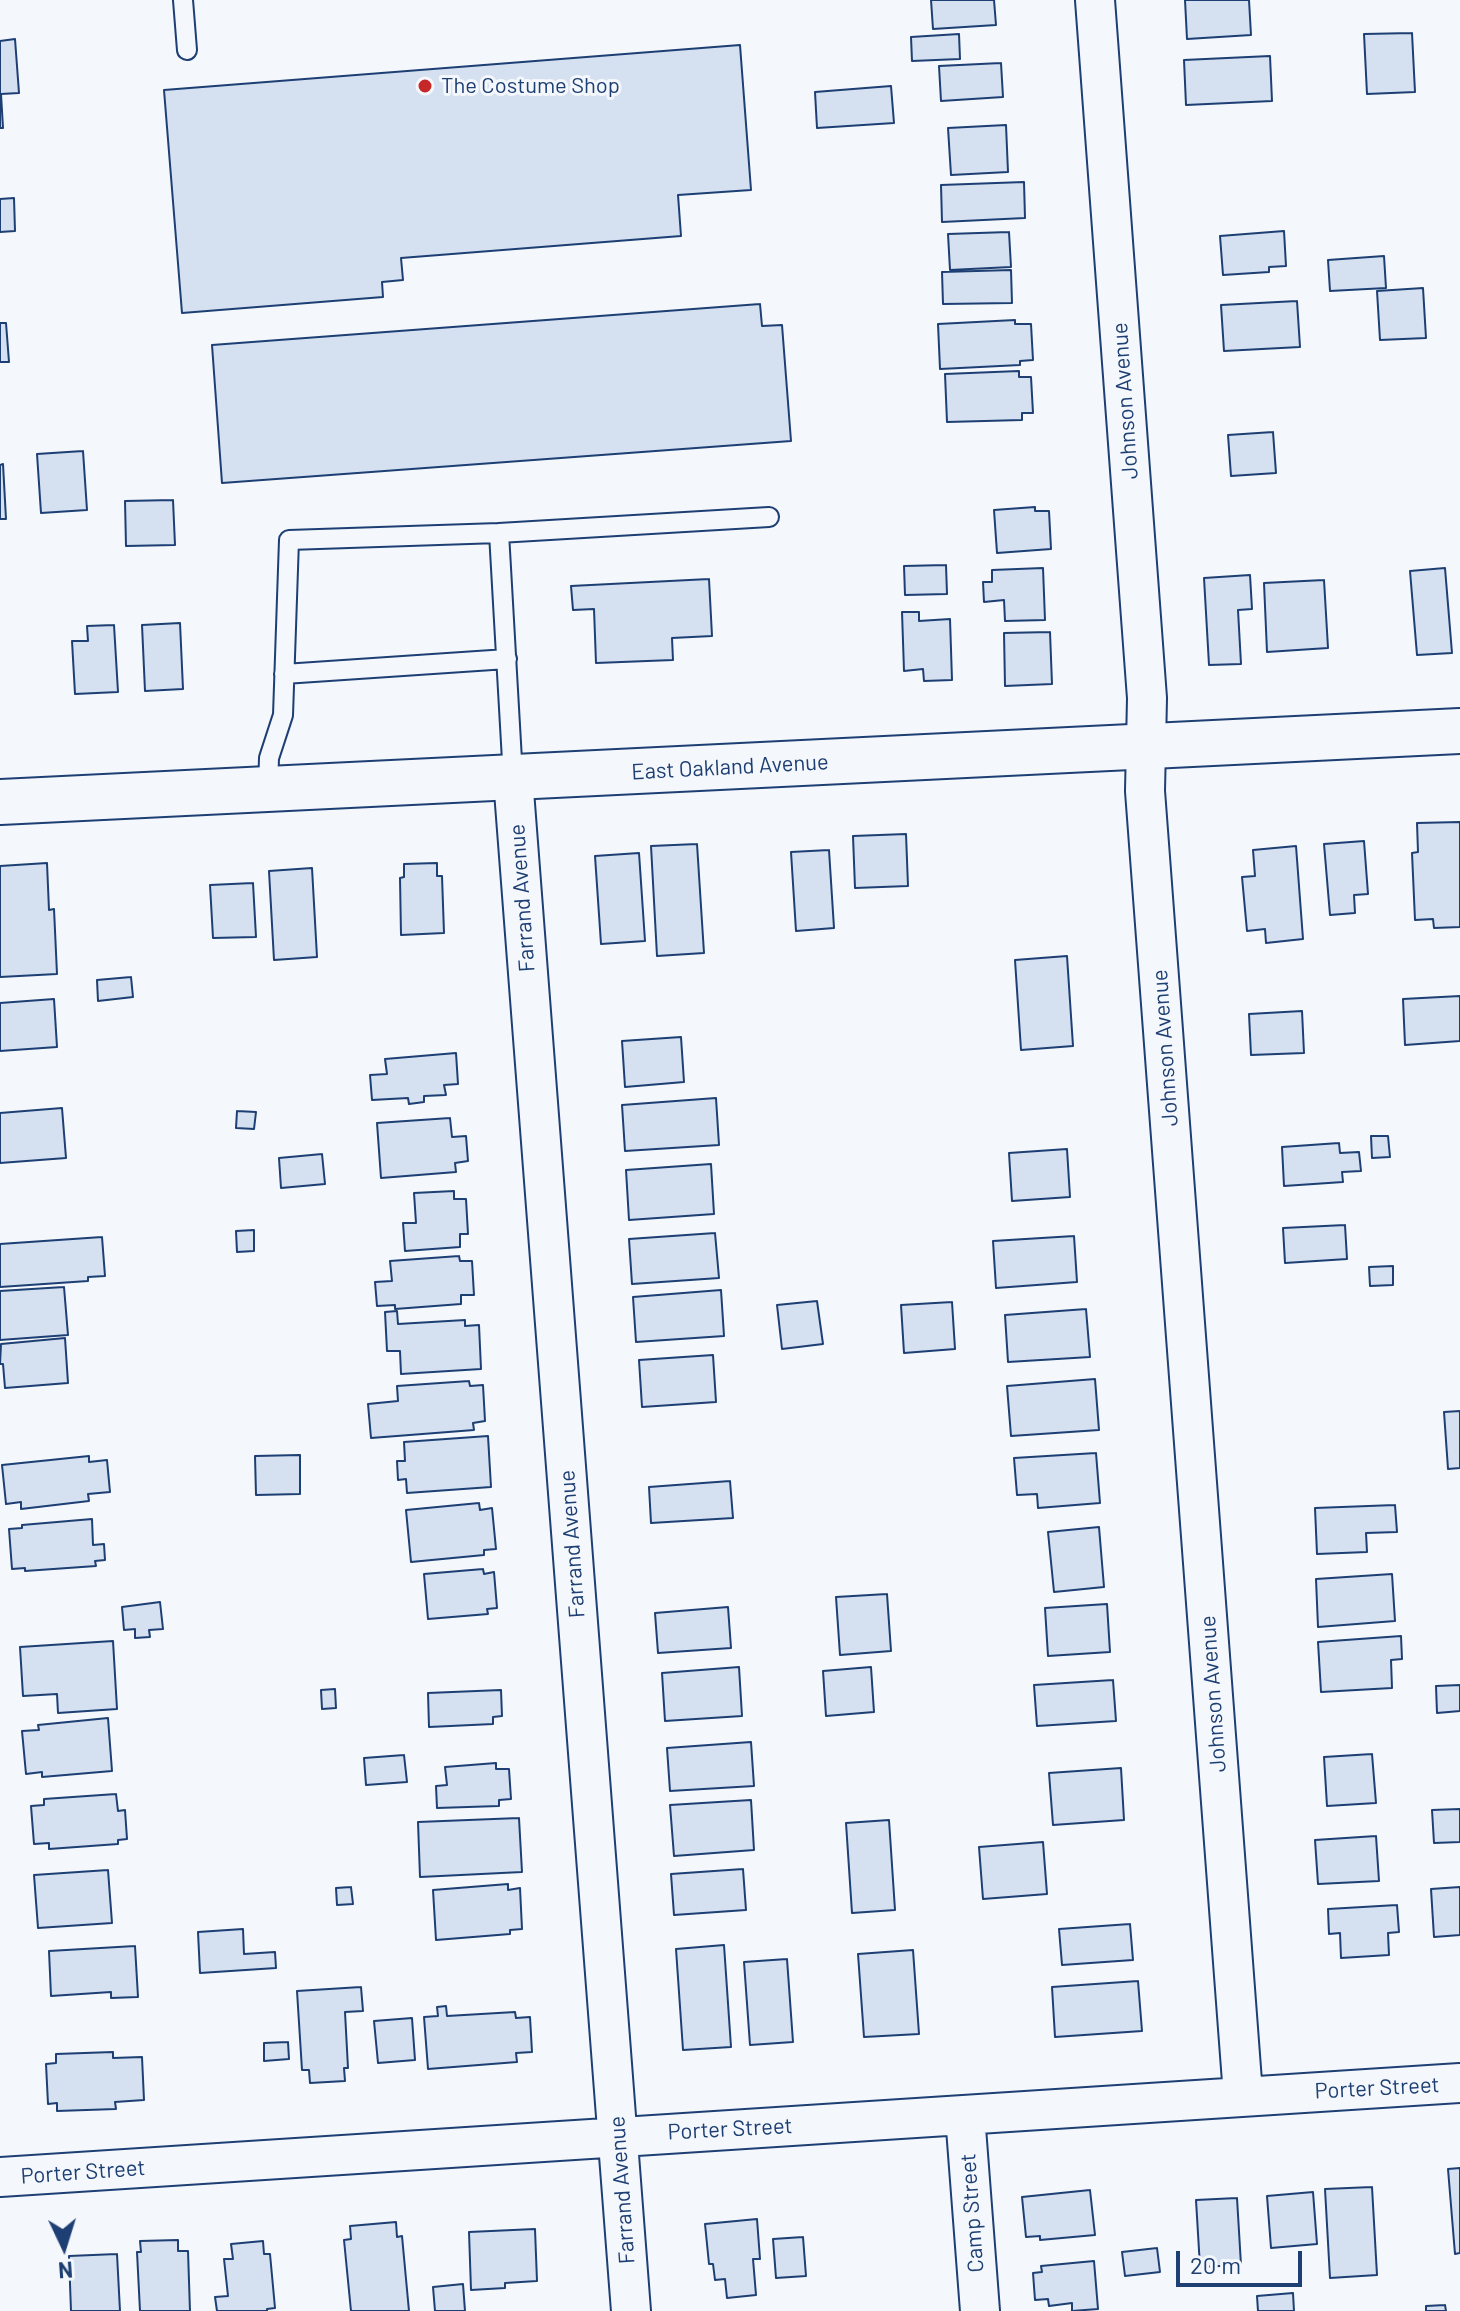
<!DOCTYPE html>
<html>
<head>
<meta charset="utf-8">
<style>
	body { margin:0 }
	#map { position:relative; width:1460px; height:2311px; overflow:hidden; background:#f4f7fb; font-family:Barlow,sans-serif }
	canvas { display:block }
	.north { position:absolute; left:24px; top:2207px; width:80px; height:80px; -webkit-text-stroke:6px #f4f7fb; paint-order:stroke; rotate:176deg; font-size:22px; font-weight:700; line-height:32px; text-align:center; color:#1d3f73 }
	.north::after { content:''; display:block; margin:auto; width:28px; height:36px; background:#1d3f73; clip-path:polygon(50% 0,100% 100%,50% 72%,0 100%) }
	.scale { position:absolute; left:1176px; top:2251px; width:126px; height:36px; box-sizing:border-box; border:4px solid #1d3f73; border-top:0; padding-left:10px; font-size:24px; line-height:28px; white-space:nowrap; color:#1d3f73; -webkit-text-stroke:6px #f4f7fb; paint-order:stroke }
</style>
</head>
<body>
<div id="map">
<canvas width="1460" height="2311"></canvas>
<div class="north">N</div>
<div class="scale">20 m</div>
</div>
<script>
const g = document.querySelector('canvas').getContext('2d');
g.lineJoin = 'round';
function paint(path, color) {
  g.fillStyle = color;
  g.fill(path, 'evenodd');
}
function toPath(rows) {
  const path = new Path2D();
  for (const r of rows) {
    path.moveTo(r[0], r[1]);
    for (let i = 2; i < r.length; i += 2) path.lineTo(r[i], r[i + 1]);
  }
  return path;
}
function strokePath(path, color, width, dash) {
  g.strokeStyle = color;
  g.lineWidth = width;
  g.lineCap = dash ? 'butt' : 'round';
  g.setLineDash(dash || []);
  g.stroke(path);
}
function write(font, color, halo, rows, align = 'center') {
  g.font = font + ' Barlow,sans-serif';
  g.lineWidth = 6;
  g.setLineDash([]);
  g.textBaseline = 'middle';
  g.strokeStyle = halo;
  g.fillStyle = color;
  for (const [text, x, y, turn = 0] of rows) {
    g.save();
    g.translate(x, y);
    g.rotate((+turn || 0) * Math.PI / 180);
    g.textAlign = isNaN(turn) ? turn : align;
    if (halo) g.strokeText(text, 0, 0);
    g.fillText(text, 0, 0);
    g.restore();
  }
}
const building = toPath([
	[931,0,994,0,996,25,933,29,931,0],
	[1185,0,1249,0,1251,35,1187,39,1185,0],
	[1412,33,1415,92,1367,94,1364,34,1412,33],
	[959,34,960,59,912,61,911,37,959,34],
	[15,39,19,93,1,94,3,128,0,128,0,41,15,39],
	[740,45,751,190,678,195,681,236,401,258,403,280,382,282,383,297,182,313,164,90,740,45],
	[1270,56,1272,101,1186,105,1184,60,1270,56],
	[1001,63,1003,97,941,101,939,66,1001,63],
	[891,86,894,123,817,128,815,92,891,86],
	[1006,125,1008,172,951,175,948,128,1006,125],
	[1024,182,1025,218,942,222,941,185,1024,182],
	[14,198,15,231,0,232,0,199,14,198],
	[1284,231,1286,266,1269,267,1269,272,1223,275,1220,236,1284,231],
	[1009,232,1011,267,950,270,948,234,1009,232],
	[1384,256,1386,288,1330,291,1328,260,1384,256],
	[1011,270,1012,303,943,304,942,272,1011,270],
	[1423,288,1426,338,1380,340,1377,291,1423,288],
	[1297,301,1300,347,1224,351,1221,305,1297,301],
	[760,304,762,326,782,325,791,441,222,483,212,345,760,304],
	[1015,320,1015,324,1031,324,1033,360,1020,361,1020,365,940,369,938,324,1015,320],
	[0,323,6,323,9,362,0,362,0,323],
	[1019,371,1019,377,1031,377,1033,413,1022,413,1022,420,947,422,945,374,1019,371],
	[1273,432,1276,473,1231,476,1228,435,1273,432],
	[83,451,87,510,41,513,37,454,83,451],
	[3,464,6,519,0,519,0,465,3,464],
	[173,500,175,545,126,546,125,501,173,500],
	[1035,507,1035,511,1049,511,1051,549,997,553,994,510,1035,507],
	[946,565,947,594,905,595,904,566,946,565],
	[1043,568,1045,620,1005,621,1004,600,984,602,983,582,992,582,992,570,1043,568],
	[1445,568,1452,653,1417,655,1410,571,1445,568],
	[1250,575,1252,609,1238,610,1241,664,1209,665,1204,578,1250,575],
	[709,579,712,636,672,638,673,660,596,663,594,609,573,610,571,586,709,579],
	[1324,580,1328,648,1267,652,1264,583,1324,580],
	[902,612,919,612,919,621,950,619,952,680,924,681,923,669,904,671,902,612],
	[180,623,183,689,145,691,142,625,180,623],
	[114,625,118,692,75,694,72,641,88,641,87,626,114,625],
	[1050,632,1052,684,1005,686,1004,633,1050,632],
	[1460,822,1460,927,1434,928,1433,919,1415,920,1412,853,1418,852,1417,823,1460,822],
	[906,834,908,886,855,888,853,836,906,834],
	[1364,841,1368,894,1354,895,1355,913,1330,915,1324,844,1364,841],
	[697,844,704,953,657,956,651,846,697,844],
	[1296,846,1303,939,1266,943,1265,929,1247,931,1242,877,1255,876,1253,850,1296,846],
	[829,850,834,928,796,931,791,852,829,850],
	[639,853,645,941,601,944,595,856,639,853],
	[47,863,49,910,54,909,57,974,0,977,0,866,47,863],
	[437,863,437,876,442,876,444,933,401,935,400,878,404,877,404,864,437,863],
	[312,868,317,957,274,960,269,871,312,868],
	[253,883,256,937,213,938,210,885,253,883],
	[1067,956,1073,1046,1021,1050,1015,960,1067,956],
	[131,977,133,997,98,1001,97,980,131,977],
	[1460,996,1460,1041,1405,1045,1403,999,1460,996],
	[54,999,57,1047,0,1051,0,1003,54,999],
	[1302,1011,1304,1053,1251,1055,1249,1014,1302,1011],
	[681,1037,684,1082,625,1087,622,1041,681,1037],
	[456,1053,458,1084,444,1085,446,1095,424,1096,424,1102,409,1104,408,1098,372,1100,370,1075,387,1074,385,1059,456,1053],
	[716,1098,719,1145,625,1151,622,1105,716,1098],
	[62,1108,66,1158,0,1163,0,1113,62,1108],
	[237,1111,256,1112,254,1129,236,1128,237,1111],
	[450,1118,452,1137,466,1136,468,1161,455,1163,456,1172,381,1178,377,1123,450,1118],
	[1371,1136,1388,1136,1390,1157,1372,1158,1371,1136],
	[1339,1143,1340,1153,1359,1152,1361,1171,1342,1172,1343,1182,1284,1186,1282,1147,1339,1143],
	[1067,1149,1070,1197,1012,1201,1009,1153,1067,1149],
	[322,1154,325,1184,281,1188,279,1158,322,1154],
	[711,1164,714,1214,629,1220,626,1170,711,1164],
	[454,1191,454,1199,466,1199,468,1234,460,1234,460,1247,405,1251,403,1223,416,1223,414,1193,454,1191],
	[1345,1225,1347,1259,1285,1263,1283,1228,1345,1225],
	[254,1230,254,1251,237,1252,236,1231,254,1230],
	[715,1233,719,1278,632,1284,629,1239,715,1233],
	[1074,1236,1077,1282,996,1288,993,1241,1074,1236],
	[102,1237,105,1276,88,1277,88,1281,0,1287,0,1244,102,1237],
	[459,1256,460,1261,472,1261,474,1295,461,1295,461,1304,395,1309,395,1305,377,1306,375,1282,392,1281,390,1261,459,1256],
	[1393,1266,1393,1285,1370,1286,1369,1267,1393,1266],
	[64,1287,68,1335,0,1340,0,1291,64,1287],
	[721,1290,724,1336,636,1342,633,1297,721,1290],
	[817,1301,823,1344,782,1349,777,1305,817,1301],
	[952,1302,955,1349,904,1353,901,1305,952,1302],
	[1086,1309,1090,1357,1008,1362,1005,1315,1086,1309],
	[397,1311,398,1324,465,1320,465,1326,479,1325,481,1369,401,1374,400,1351,387,1351,385,1312,397,1311],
	[65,1338,68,1383,5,1388,3,1364,0,1364,1,1344,65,1338],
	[713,1355,716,1402,642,1407,639,1360,713,1355],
	[1095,1379,1099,1430,1011,1436,1007,1386,1095,1379],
	[469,1381,470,1386,483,1385,485,1421,473,1423,474,1430,371,1438,368,1404,398,1401,397,1386,469,1381],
	[1460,1411,1460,1468,1448,1469,1444,1412,1460,1411],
	[488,1436,491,1487,407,1493,406,1479,398,1480,397,1461,405,1461,404,1442,488,1436],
	[1096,1453,1100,1503,1038,1508,1037,1494,1017,1495,1014,1458,1096,1453],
	[300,1455,300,1494,256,1495,255,1456,300,1455],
	[89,1456,89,1462,107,1460,110,1492,88,1494,89,1501,21,1509,21,1502,6,1504,2,1465,89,1456],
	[730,1481,733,1518,651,1523,649,1487,730,1481],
	[479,1503,480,1510,492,1508,496,1549,484,1550,484,1555,411,1562,406,1510,479,1503],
	[1395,1505,1397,1532,1366,1533,1367,1552,1317,1554,1315,1508,1395,1505],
	[92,1519,93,1545,104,1544,105,1560,95,1561,96,1566,25,1571,25,1568,12,1569,9,1529,22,1528,22,1525,92,1519],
	[1099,1527,1104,1587,1054,1592,1048,1532,1099,1527],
	[483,1569,484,1574,494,1572,497,1608,487,1609,488,1614,428,1619,424,1574,483,1569],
	[1392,1574,1395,1621,1318,1627,1316,1579,1392,1574],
	[887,1594,891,1651,840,1655,836,1597,887,1594],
	[160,1602,163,1629,149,1630,150,1637,135,1638,135,1629,124,1630,122,1607,160,1602],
	[1107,1604,1110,1652,1048,1656,1045,1608,1107,1604],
	[728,1607,731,1648,658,1653,655,1613,728,1607],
	[1401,1636,1402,1659,1391,1660,1392,1688,1321,1692,1318,1642,1401,1636],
	[113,1641,117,1709,58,1713,57,1694,23,1696,20,1647,113,1641],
	[739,1667,742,1716,665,1721,662,1673,739,1667],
	[871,1667,874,1712,826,1716,823,1671,871,1667],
	[1113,1680,1116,1721,1037,1726,1034,1685,1113,1680],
	[1460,1685,1460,1711,1437,1713,1436,1686,1460,1685],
	[335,1689,336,1708,322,1709,321,1690,335,1689],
	[501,1690,502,1716,493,1717,493,1724,429,1727,428,1693,501,1690],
	[108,1718,112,1771,42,1777,42,1772,26,1774,22,1731,39,1730,38,1725,108,1718],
	[751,1742,754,1786,670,1791,667,1748,751,1742],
	[1372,1754,1376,1803,1327,1806,1324,1757,1372,1754],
	[404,1755,407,1782,366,1785,364,1758,404,1755],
	[496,1763,496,1769,509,1769,511,1799,499,1800,499,1806,437,1808,436,1786,447,1785,445,1767,496,1763],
	[1121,1768,1124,1820,1053,1825,1049,1773,1121,1768],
	[116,1794,118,1811,125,1810,127,1839,118,1840,118,1844,49,1849,49,1843,34,1844,31,1806,44,1805,44,1799,116,1794],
	[751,1800,754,1850,674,1856,670,1805,751,1800],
	[1460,1809,1460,1842,1434,1843,1432,1810,1460,1809],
	[519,1818,522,1872,420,1877,418,1822,519,1818],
	[889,1820,895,1910,852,1913,846,1823,889,1820],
	[1376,1836,1379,1881,1318,1884,1315,1840,1376,1836],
	[1043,1842,1047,1894,983,1899,979,1847,1043,1842],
	[743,1869,746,1910,674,1915,671,1874,743,1869],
	[108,1870,112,1923,38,1928,34,1875,108,1870],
	[508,1884,508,1890,520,1888,522,1929,510,1930,510,1934,436,1940,433,1890,508,1884],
	[351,1887,353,1904,337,1905,336,1888,351,1887],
	[1460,1887,1460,1935,1434,1937,1431,1889,1460,1887],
	[1397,1905,1399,1932,1388,1933,1389,1955,1341,1958,1340,1933,1329,1934,1328,1909,1397,1905],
	[1130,1924,1133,1960,1062,1965,1059,1929,1130,1924],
	[243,1929,244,1954,275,1952,276,1968,200,1973,198,1932,243,1929],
	[724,1945,731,2047,683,2050,676,1949,724,1945],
	[135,1946,138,1997,111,1998,111,1992,51,1996,49,1951,135,1946],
	[913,1950,919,2034,864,2037,858,1954,913,1950],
	[787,1959,793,2042,750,2045,744,1962,787,1959],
	[1138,1981,1142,2031,1055,2037,1052,1987,1138,1981],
	[361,1987,363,2011,345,2012,348,2068,344,2068,345,2081,310,2083,309,2070,302,2070,297,1991,361,1987],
	[446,2006,447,2016,515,2012,516,2018,530,2017,532,2052,516,2053,517,2062,428,2069,424,2017,438,2016,437,2007,446,2006],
	[412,2018,415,2060,378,2063,374,2021,412,2018],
	[288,2042,289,2059,264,2061,264,2043,288,2042],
	[113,2052,113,2058,142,2057,144,2100,115,2102,116,2109,57,2111,57,2103,48,2104,46,2064,56,2063,56,2054,113,2052],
	[1460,2168,1460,2253,1455,2254,1448,2169,1460,2168],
	[1372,2187,1377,2275,1330,2278,1325,2189,1372,2187],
	[1090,2190,1095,2235,1040,2240,1040,2236,1026,2237,1022,2197,1090,2190],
	[1313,2192,1317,2244,1271,2248,1267,2196,1313,2192],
	[1237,2198,1241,2265,1200,2267,1196,2200,1237,2198],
	[757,2219,760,2259,753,2259,756,2295,727,2298,725,2279,715,2280,713,2264,709,2264,705,2224,757,2219],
	[396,2222,397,2237,402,2236,409,2311,351,2311,344,2240,351,2239,350,2226,396,2222],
	[535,2229,537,2281,505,2283,505,2288,471,2290,469,2232,535,2229],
	[803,2237,806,2276,776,2278,773,2239,803,2237],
	[178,2240,178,2251,188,2251,190,2311,140,2311,137,2252,141,2252,140,2241,178,2240],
	[263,2241,264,2254,270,2254,275,2308,267,2309,267,2311,217,2311,215,2297,228,2296,224,2259,233,2259,231,2244,263,2241],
	[1157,2248,1160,2272,1125,2276,1122,2252,1157,2248],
	[117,2254,120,2311,71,2311,69,2256,117,2254],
	[1094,2261,1098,2309,1072,2311,1072,2303,1049,2306,1048,2299,1035,2300,1033,2273,1042,2272,1041,2266,1094,2261],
	[463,2284,465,2311,435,2311,433,2287,463,2284],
	[1293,2293,1294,2311,1258,2311,1257,2296,1293,2293],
	[1445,2305,1446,2311,1426,2311,1426,2306,1445,2305]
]);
paint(building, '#d5e0f0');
strokePath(building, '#1d3f73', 2);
const service = toPath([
	[183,0,187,50],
	[499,533,769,517],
	[284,674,507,659],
	[268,789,269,758,283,715,289,540,499,533,513,778]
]);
const minor = toPath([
	[1095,0,1147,698,1145,791,1243,2095],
	[513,778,631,2311],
	[965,2115,980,2311],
	[0,2177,1460,2083]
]);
const primary = toPath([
	[0,802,1460,731]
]);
strokePath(service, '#1d3f73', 22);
strokePath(minor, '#1d3f73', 42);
strokePath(primary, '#1d3f73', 48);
strokePath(service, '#f4f7fb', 18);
strokePath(minor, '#f4f7fb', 38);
strokePath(primary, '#f4f7fb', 44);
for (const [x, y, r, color] of [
	[425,86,8,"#c62828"]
]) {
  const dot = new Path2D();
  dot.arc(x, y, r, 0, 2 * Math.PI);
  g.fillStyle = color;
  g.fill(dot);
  strokePath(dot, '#f4f7fb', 3);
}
write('22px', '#1d3f73', '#f4f7fb', [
	["The Costume Shop",441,86]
], 'left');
write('22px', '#1d3f73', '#f4f7fb', [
	["Johnson Avenue",1125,401,-94],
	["East Oakland Avenue",730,767,-3],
	["Farrand Avenue",522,898,-94],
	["Johnson Avenue",1165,1048,-94],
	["Farrand Avenue",572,1544,-94],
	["Johnson Avenue",1213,1694,-94],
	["Porter Street",1377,2088,-3],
	["Porter Street",730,2129,-3],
	["Porter Street",83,2172,-4],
	["Farrand Avenue",622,2190,-94],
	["Camp Street",972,2213,-94]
]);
</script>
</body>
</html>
